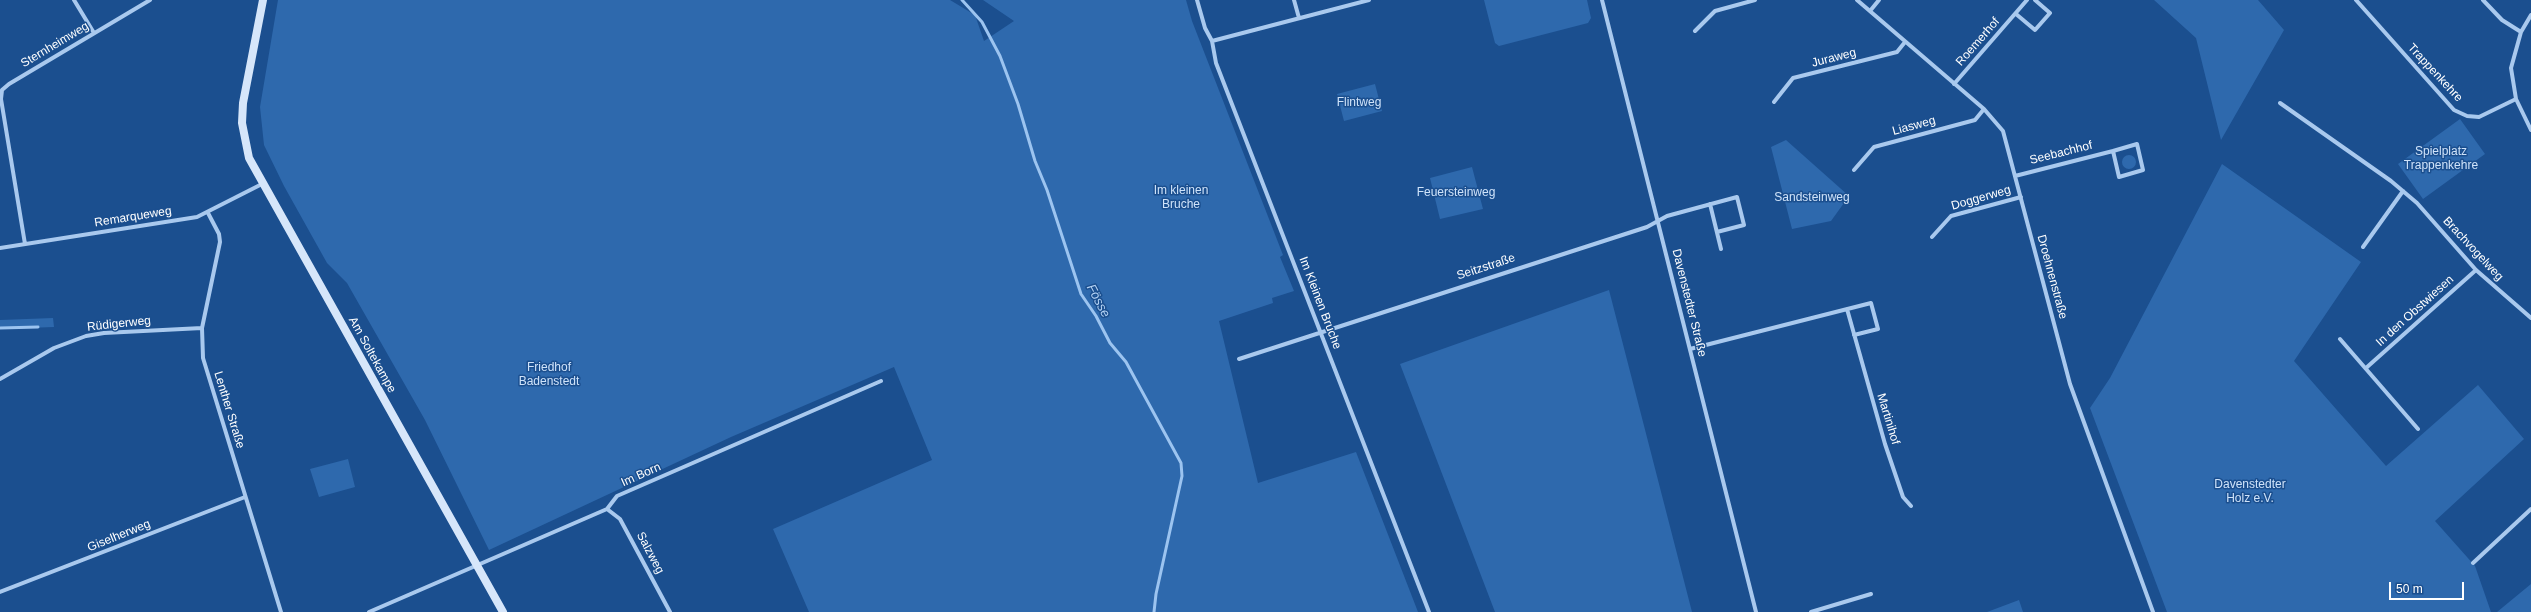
<!DOCTYPE html>
<html>
<head>
<meta charset="utf-8">
<style>
	body { margin:0 }
	#map { position:relative; width:2531px; height:612px; overflow:hidden; background:#1b4f8f; font-family:Arial,sans-serif }
	canvas { display:block }
	.scale { position:absolute; left:2389px; top:582px; width:75px; height:18px; box-sizing:border-box; border:2px solid #fff; border-top:0; padding-left:5px; font-size:12px; line-height:14px; white-space:nowrap; color:#fff; -webkit-text-stroke:3px #1b4f8f; paint-order:stroke }
</style>
</head>
<body>
<div id="map">
<canvas width="2531" height="612"></canvas>
<div class="scale">50 m</div>
</div>
<script>
const g = document.querySelector('canvas').getContext('2d');
g.lineJoin = 'round';
function paint(path, color) {
  g.fillStyle = color;
  g.fill(path, 'evenodd');
}
function toPath(rows) {
  const path = new Path2D();
  for (const r of rows) {
    if (r.length === 3) {
      path.moveTo(r[0] + r[2], r[1]);
      path.arc(r[0], r[1], r[2], 0, 2 * Math.PI);
      continue;
    }
    path.moveTo(r[0], r[1]);
    for (let i = 2; i < r.length; i += 2) path.lineTo(r[i], r[i + 1]);
  }
  return path;
}
function strokePath(path, color, width, dash) {
  g.strokeStyle = color;
  g.lineWidth = width;
  g.lineCap = dash ? 'butt' : 'round';
  g.setLineDash(dash || []);
  g.stroke(path);
}
function write(font, color, halo, rows, align = 'center') {
  g.font = font + ' Arial,sans-serif';
  g.lineWidth = 3;
  g.setLineDash([]);
  g.textBaseline = 'middle';
  g.strokeStyle = halo;
  g.fillStyle = color;
  for (const [text, x, y, turn = 0] of rows) {
    g.save();
    g.translate(x, y);
    g.rotate((+turn || 0) * Math.PI / 180);
    g.textAlign = isNaN(turn) ? turn : align;
    if (halo) g.strokeText(text, 0, 0);
    g.fillText(text, 0, 0);
    g.restore();
  }
}
paint(toPath([
	[278,0,950,0,975,15,984,41,1014,21,983,0,1186,0,1192,21,1283,255,1280,257,1294,291,1272,298,1273,303,1219,321,1258,483,1356,452,1418,612,809,612,773,529,932,460,894,367,731,437,489,550,425,420,347,283,327,263,284,186,264,145,260,107],
	[1484,0,1587,0,1591,18,1588,23,1499,46,1495,43],
	[2154,0,2258,0,2284,30,2221,140,2196,38],
	[1375,84,1382,111,1344,121,1337,94],
	[2460,119,2485,154,2423,199,2398,164],
	[1786,140,1849,196,1831,221,1792,229,1771,147],
	[2129,162,7],
	[2222,164,2361,262,2294,361,2386,466,2478,385,2524,439,2435,521,2475,566,2491,612,2167,612,2090,408,2110,378],
	[1472,167,1483,209,1440,219,1430,178],
	[1609,290,1692,612,1495,612,1400,364],
	[53,318,54,327,0,329,0,320],
	[348,459,355,487,319,497,310,469],
	[2531,584,2531,612,2497,612],
	[2019,600,2023,612,1987,612]
]), '#2e69ad');
strokePath(toPath([
	[962,0,982,22,1000,56,1018,104,1035,161,1047,190,1081,294,1096,316,1110,343,1126,362,1181,463,1182,476,1156,594,1154,612],
	[0,328,38,327]
]), '#9cc4f0', 3);
strokePath(toPath([
	[74,0,94,33],
	[1197,0,1205,28,1212,41,1216,63,1429,612],
	[1294,0,1299,18],
	[1602,0,1756,612],
	[1857,0,1984,109,2003,131,2070,384,2153,612],
	[2356,0,2454,110,2467,116,2479,117,2516,99],
	[2483,0,2502,20,2521,32],
	[1870,11,1879,0],
	[2016,14,2035,30,2050,13,2035,0],
	[2531,15,2521,32,2511,68,2516,99,2531,130],
	[1695,31,1715,11,1755,0],
	[1212,41,1369,0],
	[1954,84,2027,0],
	[1774,102,1793,78,1897,52,1905,42],
	[2280,103,2391,181,2417,203,2476,270,2531,318],
	[1854,170,1874,147,1975,120,1984,109],
	[2015,176,2113,151,2119,177,2143,170,2137,144,2113,151],
	[1710,204,1721,249],
	[208,213,219,234,220,242,202,328,203,358,281,612],
	[1932,237,1951,216,2021,197],
	[25,244,1,99,2,90,9,84,150,0],
	[2363,247,2403,191],
	[0,248,197,217,262,184],
	[1847,309,1885,444,1903,497,1911,506],
	[2340,339,2418,429],
	[1690,349,1871,303,1878,329,1854,335],
	[1239,359,1647,227,1667,216,1737,197,1744,225,1717,232],
	[2366,368,2476,270],
	[0,379,54,348,86,336,104,333,202,328],
	[607,509,620,519,670,612],
	[2473,563,2531,509],
	[0,592,245,497],
	[369,612,607,509,617,496,881,381],
	[1811,612,1871,594]
]), '#a9c9ee', 4);
strokePath(toPath([
	[263,0,243,103,242,123,249,158,503,612]
]), '#d6e6fa', 8);
write('12px', '#fff', '#1b4f8f', [
	["Roemerhof",1978,42,-49],
	["Sternheimweg",55,45,-31],
	["Juraweg",1834,58,-14],
	["Trappenkehre",2435,73,47],
	["Liasweg",1914,126,-15],
	["Seebachhof",2061,153,-14],
	["Doggerweg",1981,198,-16],
	["Remarqueweg",133,217,-9],
	["Brachvogelweg",2473,249,47],
	["Seitzstraße",1486,267,-18],
	["Droehnenstraße",2052,277,75],
	["Im Kleinen Bruche",1320,303,69],
	["Davenstedter Straße",1689,303,76],
	["In den Obstwiesen",2415,311,-42],
	["Rüdigerweg",119,324,-6],
	["Am Soltekampe",372,355,61],
	["Lenther Straße",229,410,73],
	["Martinihof",1888,419,73],
	["Im Born",641,475,-24],
	["Giselherweg",119,536,-22],
	["Salzweg",650,553,62]
]);
write('12px', '#cfe3fa', '#1b4f8f', [
	["Flintweg",1359,103],
	["Spielplatz",2441,152],
	["Trappenkehre",2441,166],
	["Im kleinen",1181,191],
	["Bruche",1181,205],
	["Feuersteinweg",1456,193],
	["Sandsteinweg",1812,198],
	["Friedhof",549,368],
	["Badenstedt",549,382],
	["Davenstedter",2250,485],
	["Holz e.V.",2250,499]
]);
write('italic 13px', '#b5d3f5', '#1b4f8f', [
	["Fösse",1098,301,62]
]);
</script>
</body>
</html>
